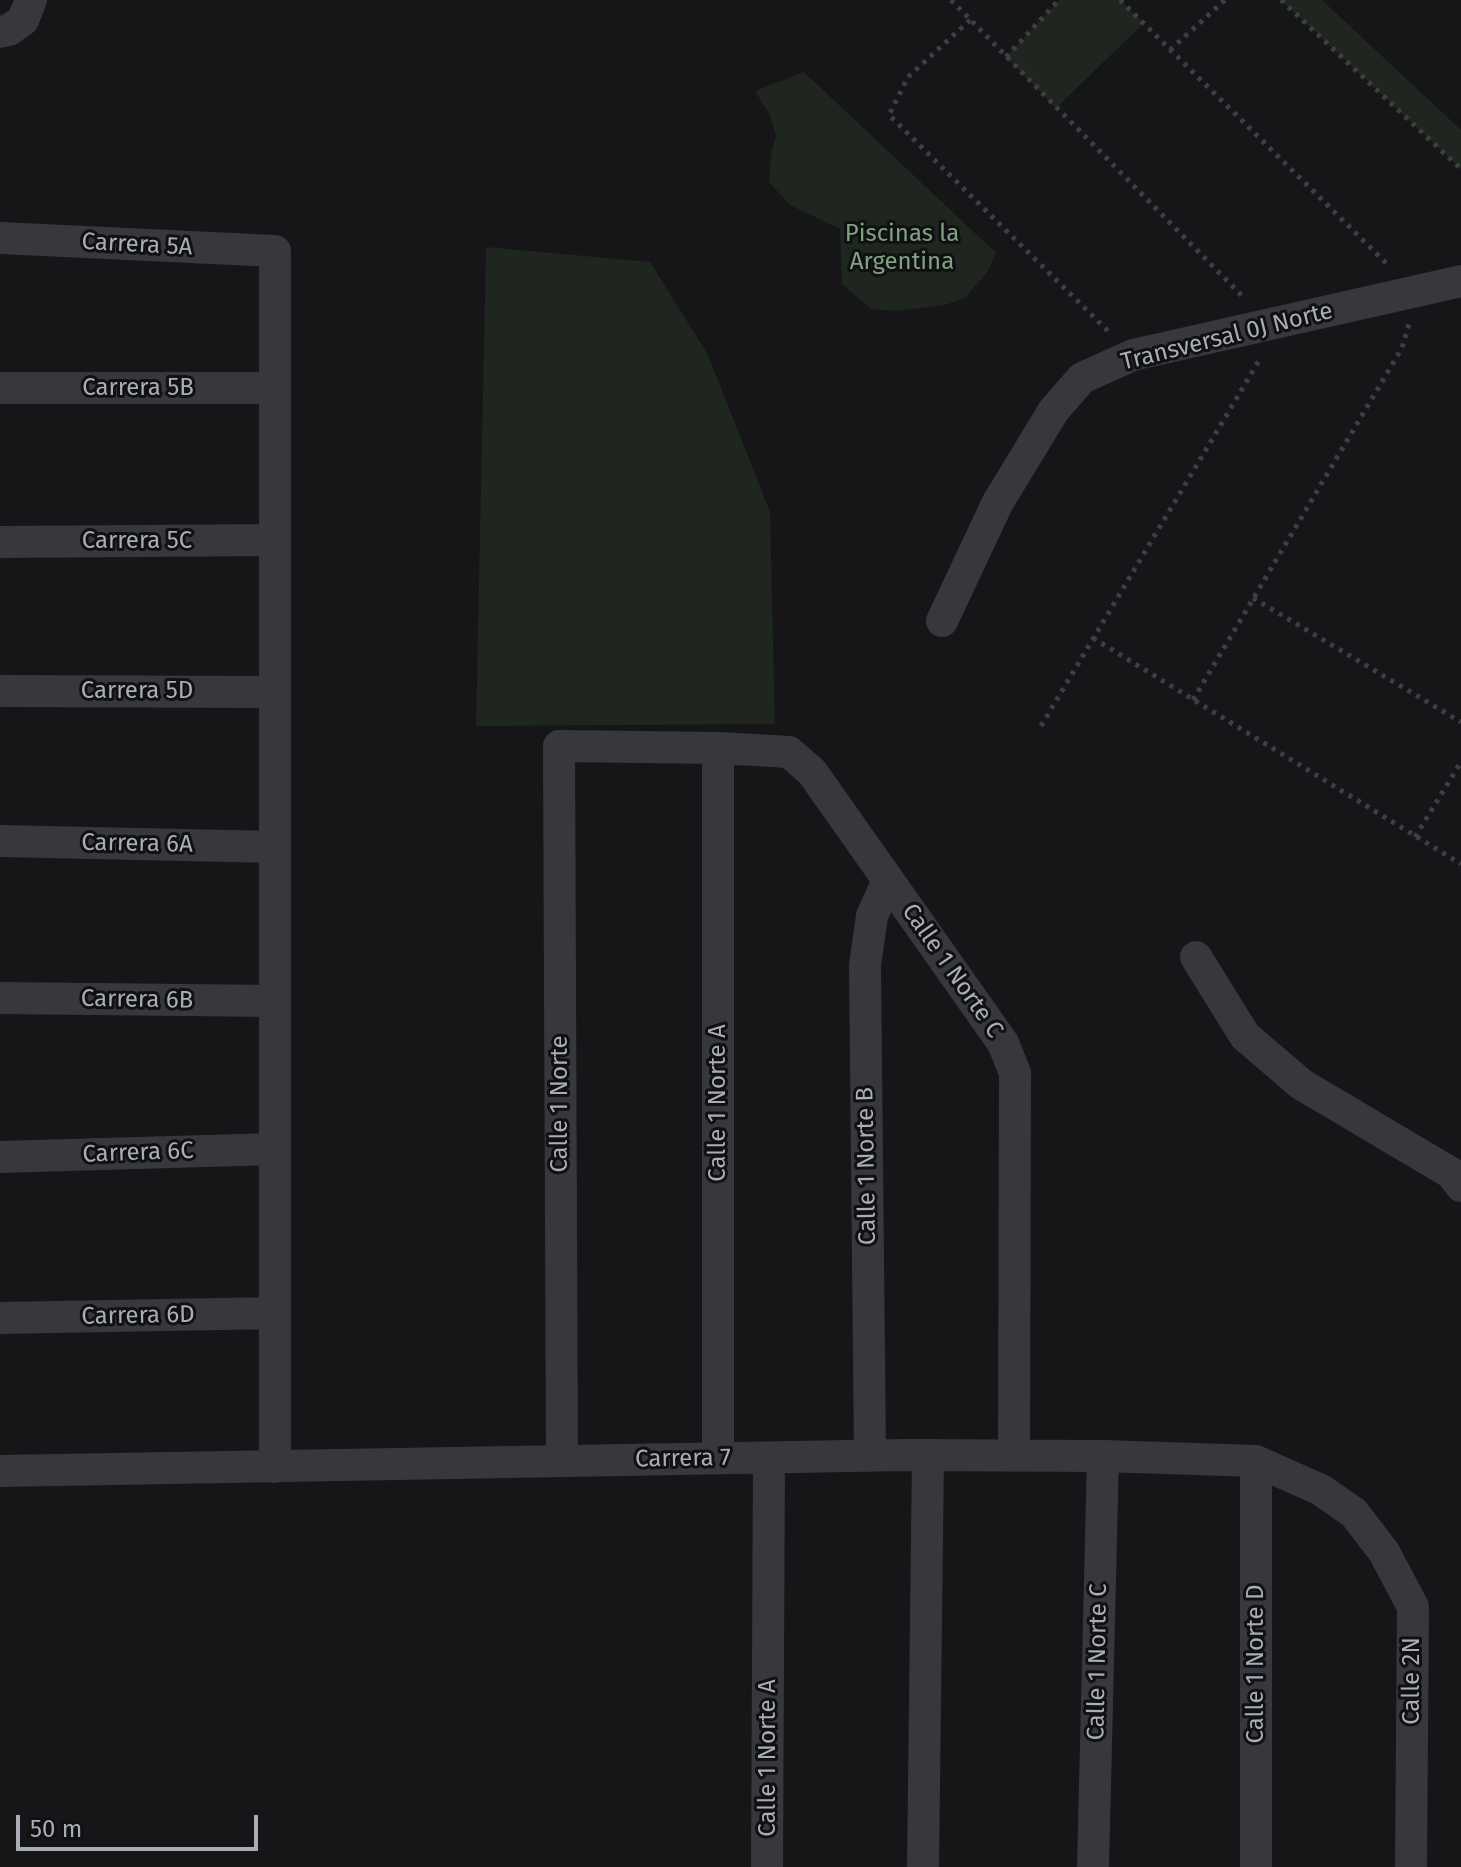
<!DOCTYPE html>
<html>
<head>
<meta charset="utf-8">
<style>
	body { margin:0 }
	#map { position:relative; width:1461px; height:1867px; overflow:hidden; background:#161618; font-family:"Fira Sans",sans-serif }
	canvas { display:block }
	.scale { position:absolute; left:16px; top:1815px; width:242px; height:36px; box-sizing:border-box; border:4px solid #a8adb8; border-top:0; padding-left:10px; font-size:24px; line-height:28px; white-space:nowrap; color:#a8adb8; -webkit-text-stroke:6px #111113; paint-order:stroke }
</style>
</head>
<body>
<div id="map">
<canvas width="1461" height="1867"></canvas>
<div class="scale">50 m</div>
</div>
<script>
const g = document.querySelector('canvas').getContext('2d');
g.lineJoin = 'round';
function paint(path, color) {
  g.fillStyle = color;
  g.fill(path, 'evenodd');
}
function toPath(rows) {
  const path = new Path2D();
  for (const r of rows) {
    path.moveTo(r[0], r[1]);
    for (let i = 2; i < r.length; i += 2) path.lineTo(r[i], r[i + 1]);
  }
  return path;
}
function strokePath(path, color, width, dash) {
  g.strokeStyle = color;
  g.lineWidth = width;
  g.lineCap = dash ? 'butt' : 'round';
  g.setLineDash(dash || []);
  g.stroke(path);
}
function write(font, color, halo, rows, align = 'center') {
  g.font = font + ' "Fira Sans",sans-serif';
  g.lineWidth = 6;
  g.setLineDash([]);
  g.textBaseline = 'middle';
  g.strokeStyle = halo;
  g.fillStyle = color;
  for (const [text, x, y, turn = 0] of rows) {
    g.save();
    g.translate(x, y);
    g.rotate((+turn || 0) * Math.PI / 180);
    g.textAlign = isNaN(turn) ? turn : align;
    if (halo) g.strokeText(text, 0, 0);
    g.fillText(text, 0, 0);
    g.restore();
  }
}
paint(toPath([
	[1059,0,1120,0,1144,23,1056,108,1006,57],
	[1281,0,1322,0,1461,130,1461,169],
	[804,72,996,253,988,271,965,298,945,305,896,311,871,309,842,284,840,229,790,205,769,182,771,155,776,136,770,115,755,91],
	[486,247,650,262,708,355,770,512,775,724,476,726]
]), '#1e261f');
strokePath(toPath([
	[951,0,1245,299],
	[1120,0,1387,264],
	[1281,0,1461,169],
	[970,20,908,77,889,115,1109,332],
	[1170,50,1225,0],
	[1006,57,1059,0],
	[1253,598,1461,722],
	[1093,638,1461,864],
	[1193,700,1402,348,1409,324],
	[1041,726,1260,359],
	[1415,837,1461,762]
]), '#3d3f44', 5, [4, 6]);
strokePath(toPath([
	[0,32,9,30,23,20,31,0],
	[0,238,275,251,275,1467],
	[0,388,275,388],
	[0,542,275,540],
	[942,621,998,502,1054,410,1082,378,1133,355,1461,281],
	[0,691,275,692],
	[0,841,275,847],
	[1196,957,1245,1036,1301,1084,1451,1173,1461,1186],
	[0,998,275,1001],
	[0,1157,275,1149],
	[0,1318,275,1313],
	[870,1456,865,965,872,916,888,880],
	[718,1458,718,748],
	[562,1461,559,746,718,748,789,752,812,772,1003,1043,1015,1073,1014,1456],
	[0,1471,906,1455,1103,1456,1256,1461,1321,1490,1354,1513,1384,1552,1413,1607,1411,1867],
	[767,1867,769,1458],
	[923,1867,928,1455],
	[1093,1867,1103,1456],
	[1256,1867,1256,1461]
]), '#37383d', 32);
write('24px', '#7fa381', '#111113', [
	["Piscinas la",902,234],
	["Argentina",902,262]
]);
write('24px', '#a8adb8', '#111113', [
	["Carrera 5A",137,245,3],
	["Transversal 0J Norte",1227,337,-14],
	["Carrera 5B",138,388],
	["Carrera 5C",137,541],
	["Carrera 5D",137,691],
	["Carrera 6A",137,844,1],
	["Calle 1 Norte C",952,971,55],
	["Carrera 6B",137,1000,1],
	["Calle 1 Norte A",718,1103,-90],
	["Calle 1 Norte",560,1104,-90],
	["Carrera 6C",138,1153,-2],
	["Calle 1 Norte B",867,1166,-91],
	["Carrera 6D",138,1316,-1],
	["Carrera 7",683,1459,-1],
	["Calle 1 Norte C",1098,1662,-89],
	["Calle 1 Norte D",1256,1664,-90],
	["Calle 2N",1412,1681,-90],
	["Calle 1 Norte A",768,1758,-90]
]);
</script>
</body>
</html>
